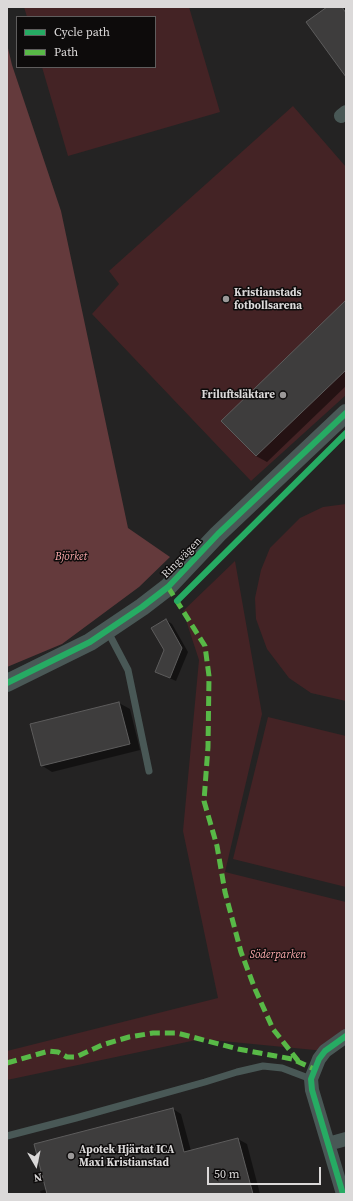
<!DOCTYPE html>
<html>
<head>
<meta charset="utf-8">
<style>
	body { margin:0 }
	#map { position:relative; width:353px; height:1201px; overflow:hidden; background:#242323; font-family:"Source Serif 4",serif }
	canvas { display:block }
	.frame { position:absolute; inset:0; border:8px solid #dbd9d9; pointer-events:none }
	.legend { position:absolute; left:16px; top:16px; width:140px; height:52px; box-sizing:border-box; background:#0d0b0b; border:1px solid #5f5d5d; margin:0; padding:5px 7px; list-style:none; font-size:12px; color:#dbd9d9 }
	.legend li { display:flex; align-items:center; gap:8px; height:20px }
	.legend b { width:20px; border:1px solid #5f5d5d }
	.north { position:absolute; left:16px; top:1145px; width:40px; height:40px; -webkit-text-stroke:3px #0d0b0b; paint-order:stroke; rotate:171deg; font-size:11px; font-weight:700; line-height:16px; text-align:center; color:#dbd9d9 }
	.north::after { content:''; display:block; margin:auto; width:14px; height:18px; background:#dbd9d9; clip-path:polygon(50% 0,100% 100%,50% 72%,0 100%) }
	.scale { position:absolute; left:207px; top:1167px; width:114px; height:18px; box-sizing:border-box; border:2px solid #dbd9d9; border-top:0; padding-left:5px; font-size:12px; line-height:14px; white-space:nowrap; color:#dbd9d9; -webkit-text-stroke:3px #0d0b0b; paint-order:stroke }
</style>
</head>
<body>
<div id="map">
<canvas width="353" height="1201"></canvas>
<div class="frame"></div>
<ul class="legend">
<li><b style="height:5px;background:#26ab63"></b>Cycle path</li>
<li><b style="height:5px;background:#58b947"></b>Path</li>
</ul>
<div class="north">N</div>
<div class="scale">50 m</div>
</div>
<script>
const g = document.querySelector('canvas').getContext('2d');
g.lineJoin = 'round';
function paint(path, color) {
  g.fillStyle = color;
  g.fill(path, 'evenodd');
}
function toPath(rows) {
  const path = new Path2D();
  for (const r of rows) {
    path.moveTo(r[0], r[1]);
    for (let i = 2; i < r.length; i += 2) path.lineTo(r[i], r[i + 1]);
  }
  return path;
}
function strokePath(path, color, width, dash) {
  g.strokeStyle = color;
  g.lineWidth = width;
  g.lineCap = dash ? 'butt' : 'round';
  g.setLineDash(dash || []);
  g.stroke(path);
}
function write(font, color, halo, rows, align = 'center') {
  g.font = font + ' "Source Serif 4",serif';
  g.lineWidth = 3;
  g.setLineDash([]);
  g.textBaseline = 'middle';
  g.strokeStyle = halo;
  g.fillStyle = color;
  for (const [text, x, y, turn = 0] of rows) {
    g.save();
    g.translate(x, y);
    g.rotate((+turn || 0) * Math.PI / 180);
    g.textAlign = isNaN(turn) ? turn : align;
    if (halo) g.strokeText(text, 0, 0);
    g.fillText(text, 0, 0);
    g.restore();
  }
}
paint(toPath([
	[24,7,189,7,220,112,68,156,42,67,155,67,155,17,27,17],
	[293,106,346,167,346,395,251,481,92,314,119,284,109,271],
	[346,504,346,701,311,693,289,678,267,649,256,619,255,598,261,570,270,548,300,518,323,507],
	[235,561,262,714,225,872,346,902,346,1036,325,1051,201,1039,7,1080,7,1051,218,998,183,831,199,660,183,611],
	[268,717,346,736,346,887,233,859]
]), '#442325');
paint(toPath([
	[7,44,12,65,61,211,128,528,170,557,139,587,62,644,7,667]
]), '#643a3c');
paint(toPath([
	[329,7,346,7,346,75],
	[346,302,346,386,267,462,256,456,222,421],
	[166,620,172,624,188,652,176,681,156,672,165,650],
	[119,703,130,709,140,750,52,772,41,765],
	[173,1109,181,1114,191,1151,238,1139,247,1144,260,1194,41,1194,40,1191,47,1189]
]), '#0007');
const building = toPath([
	[327,7,342,7,346,13,346,77,306,22,327,7],
	[346,300,346,370,256,456,221,421,346,300],
	[166,619,182,648,170,678,155,672,164,650,151,628,166,619],
	[119,702,130,744,41,766,30,724,119,702],
	[173,1108,184,1152,238,1138,253,1194,47,1194,34,1144,173,1108]
]);
paint(building, '#3e3d3d');
strokePath(building, '#5d5c5c', 1);
strokePath(toPath([
	[107,630,128,670,149,771],
	[7,1136,76,1118,205,1082,237,1072,263,1066,282,1068,311,1079]
]), '#495856', 7);
strokePath(toPath([
	[341,116,346,112],
	[328,1144,346,1139],
	[343,1194,312,1090,311,1079,319,1059,325,1051,346,1036]
]), '#495856', 14);
strokePath(toPath([
	[7,683,90,642,142,607,168,587,218,534,346,413]
]), '#495856', 18);
strokePath(toPath([
	[168,587,205,646,209,676,208,747,204,801,217,846,225,892,241,952,255,989,273,1029,299,1062],
	[7,1063,49,1051,58,1052,67,1057,76,1057,102,1045,129,1037,153,1033,177,1033,238,1049,292,1059,314,1069]
]), '#58b947', 5, [10, 5]);
strokePath(toPath([
	[177,601,346,433],
	[7,683,90,642,142,607,168,587,218,534,346,413],
	[343,1194,312,1090,311,1079,319,1059,325,1051,346,1036]
]), '#26ab63', 6);
for (const [x, y, r, color] of [
	[226,299,4,"#9b9999"],
	[283,395,4,"#9b9999"],
	[71,1156,4,"#9b9999"]
]) {
  const dot = new Path2D();
  dot.arc(x, y, r, 0, 2 * Math.PI);
  g.fillStyle = color;
  g.fill(dot);
  strokePath(dot, '#0d0b0b', 1.5);
}
write('bold 11px', '#dbd9d9', '#0d0b0b', [
	["Kristianstads",234,293],
	["fotbollsarena",234,306],
	["Friluftsläktare",275,395,"right"],
	["Apotek Hjärtat ICA",79,1150],
	["Maxi Kristianstad",79,1163]
], 'left');
write('italic 11px', '#fba9ab', '#0d0b0b', [
	["Björket",71,557],
	["Söderparken",278,955]
]);
write('11px', '#dbd9d9', '#0d0b0b', [
	["Ringvägen",182,558,-46]
]);
</script>
</body>
</html>
